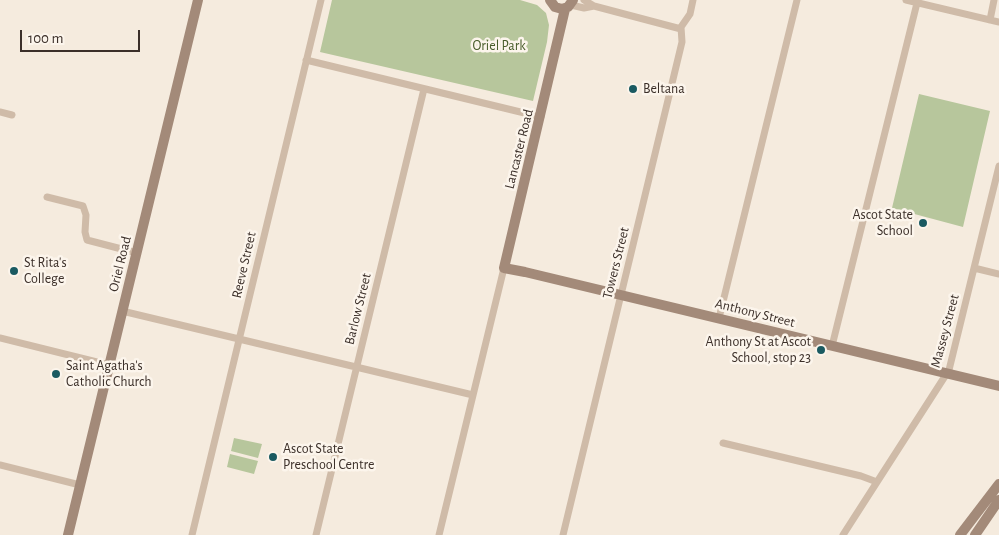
<!DOCTYPE html>
<html>
<head>
<meta charset="utf-8">
<style>
	body { margin:0 }
	#map { position:relative; width:999px; height:535px; overflow:hidden; background:#f5ebde; font-family:"Alegreya Sans",sans-serif }
	canvas { display:block }
	.scale { position:absolute; left:20px; top:30px; width:120px; height:22px; box-sizing:border-box; border:2px solid #3b2f29; border-top:0; padding-left:6px; font-size:15px; line-height:18px; white-space:nowrap; color:#3b2f29; -webkit-text-stroke:4px #fcf5ec; paint-order:stroke }
</style>
</head>
<body>
<div id="map">
<canvas width="999" height="535"></canvas>
<div class="scale">100 m</div>
</div>
<script>
const g = document.querySelector('canvas').getContext('2d');
g.lineJoin = 'round';
function paint(path, color) {
  g.fillStyle = color;
  g.fill(path, 'evenodd');
}
function toPath(rows) {
  const path = new Path2D();
  for (const r of rows) {
    path.moveTo(r[0], r[1]);
    for (let i = 2; i < r.length; i += 2) path.lineTo(r[i], r[i + 1]);
  }
  return path;
}
function strokePath(path, color, width, dash) {
  g.strokeStyle = color;
  g.lineWidth = width;
  g.lineCap = dash ? 'butt' : 'round';
  g.setLineDash(dash || []);
  g.stroke(path);
}
function write(font, color, halo, rows, align = 'center') {
  g.font = font + ' "Alegreya Sans",sans-serif';
  g.lineWidth = 5;
  g.setLineDash([]);
  g.textBaseline = 'middle';
  g.strokeStyle = halo;
  g.fillStyle = color;
  for (const [text, x, y, turn = 0] of rows) {
    g.save();
    g.translate(x, y);
    g.rotate((+turn || 0) * Math.PI / 180);
    g.textAlign = isNaN(turn) ? turn : align;
    if (halo) g.strokeText(text, 0, 0);
    g.fillText(text, 0, 0);
    g.restore();
  }
}
paint(toPath([
	[332,0,520,0,537,5,546,13,549,25,547,42,533,101,320,52],
	[919,94,990,111,963,227,892,208],
	[234,438,262,444,258,458,231,451],
	[230,454,258,461,254,474,227,467]
]), '#b7c69c');
strokePath(toPath([
	[584,0,594,6,681,29],
	[906,0,999,22],
	[571,5,584,8,594,6],
	[990,20,994,0],
	[306,60,541,117],
	[0,112,12,115],
	[47,197,83,206,86,215,85,232,87,240,137,253],
	[974,268,999,274],
	[122,311,473,395],
	[719,318,797,0],
	[0,338,109,365],
	[832,346,917,3],
	[723,443,861,476,877,482],
	[0,465,80,485],
	[192,535,321,0],
	[316,535,424,89],
	[439,535,504,268],
	[563,535,682,42,681,27,690,14,693,0],
	[843,535,949,370,999,166]
]), '#cfbba8', 7);
strokePath(toPath([
	[550,0,555,7,562,9,568,7,573,0],
	[565,9,504,268,525,272,999,386],
	[68,535,198,0],
	[960,535,999,484],
	[975,535,999,500]
]), '#a38a79', 10);
for (const [x, y, r, color] of [
	[633,89,5,"#1a5a61"],
	[923,223,5,"#1a5a61"],
	[14,271,5,"#1a5a61"],
	[821,350,5,"#1a5a61"],
	[56,374,5,"#1a5a61"],
	[273,457,5,"#1a5a61"]
]) {
  const dot = new Path2D();
  dot.arc(x, y, r, 0, 2 * Math.PI);
  g.fillStyle = color;
  g.fill(dot);
  strokePath(dot, '#fcf5ec', 2);
}
write('14px', '#485c2a', '#fcf5ec', [
	["Oriel Park",499,46]
]);
write('14px', '#3b2f29', '#fcf5ec', [
	["Beltana",643,89],
	["Ascot State",913,215,"right"],
	["School",913,231,"right"],
	["St Rita's",24,263],
	["College",24,279],
	["Anthony St at Ascot",811,342,"right"],
	["School, stop 23",811,358,"right"],
	["Saint Agatha's",66,366],
	["Catholic Church",66,382],
	["Ascot State",283,449],
	["Preschool Centre",283,465]
], 'left');
write('14px', '#3b2f29', '#fcf5ec', [
	["Lancaster Road",519,149,-76],
	["Towers Street",616,263,-76],
	["Oriel Road",120,264,-76],
	["Reeve Street",244,265,-77],
	["Barlow Street",358,309,-76],
	["Anthony Street",755,313,14],
	["Massey Street",945,331,-75]
]);
</script>
</body>
</html>
